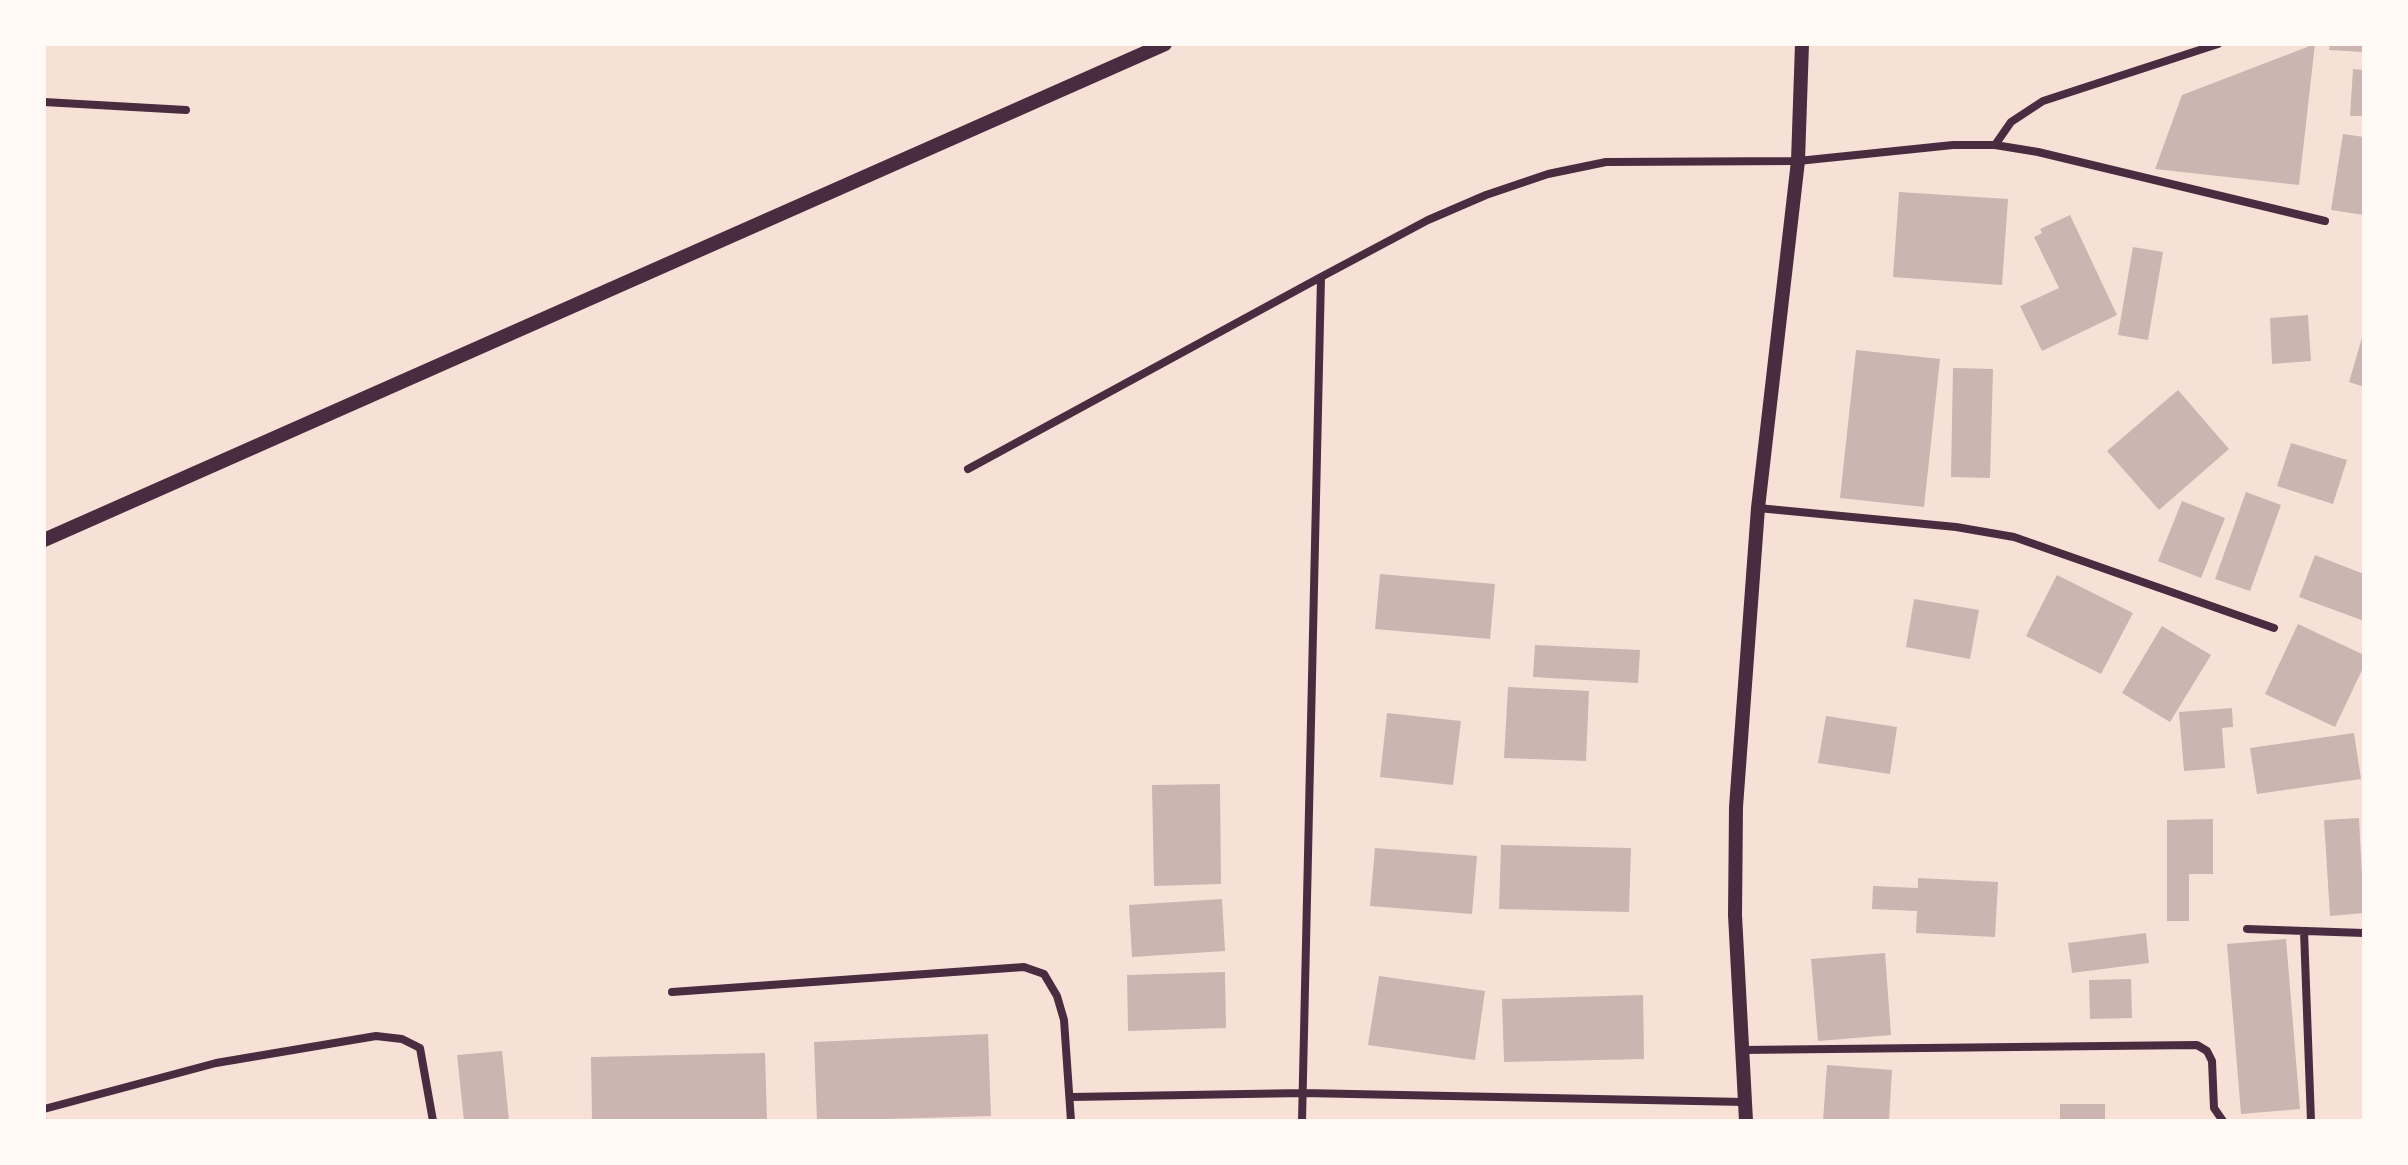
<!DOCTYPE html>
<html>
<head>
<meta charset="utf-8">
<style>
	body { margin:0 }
	#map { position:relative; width:2408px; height:1165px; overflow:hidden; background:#f7e1d7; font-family:"Fira Sans",sans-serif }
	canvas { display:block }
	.frame { position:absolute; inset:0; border:46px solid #fffaf5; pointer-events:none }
</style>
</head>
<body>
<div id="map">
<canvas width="2408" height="1165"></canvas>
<div class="frame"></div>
</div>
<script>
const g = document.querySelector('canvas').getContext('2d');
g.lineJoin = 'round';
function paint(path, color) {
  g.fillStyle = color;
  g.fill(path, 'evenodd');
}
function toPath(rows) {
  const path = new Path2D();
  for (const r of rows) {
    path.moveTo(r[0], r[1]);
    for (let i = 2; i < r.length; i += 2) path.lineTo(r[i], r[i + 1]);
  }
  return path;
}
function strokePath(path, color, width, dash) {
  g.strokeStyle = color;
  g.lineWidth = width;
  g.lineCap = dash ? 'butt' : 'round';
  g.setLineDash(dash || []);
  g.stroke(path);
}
paint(toPath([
	[2315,44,2299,185,2155,169,2182,95],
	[2330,44,2364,44,2364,52,2329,50],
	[2353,69,2364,70,2364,116,2350,116],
	[2343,134,2364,137,2364,215,2331,210],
	[1899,192,2008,199,2002,285,1893,277],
	[2070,215,2117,315,2042,351,2020,306,2059,288,2034,237,2042,233,2040,229],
	[2133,247,2163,252,2148,340,2118,335],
	[2308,315,2311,361,2272,364,2270,318],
	[2364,331,2364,387,2349,382],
	[1856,350,1940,359,1924,507,1840,498],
	[1953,368,1993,369,1990,478,1951,477],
	[2178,390,2229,449,2159,510,2107,451],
	[2291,443,2347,460,2333,504,2277,486],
	[2246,492,2281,505,2250,591,2215,579],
	[2182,501,2225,518,2201,578,2158,561],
	[2315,555,2364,574,2364,621,2299,597],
	[1380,574,1495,584,1490,639,1375,629],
	[2057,575,2133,613,2101,674,2026,636],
	[1914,599,1979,610,1970,659,1906,647],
	[2298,624,2364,655,2364,666,2335,727,2265,694],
	[2162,626,2211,655,2170,722,2122,693],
	[1535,645,1640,650,1638,683,1533,677],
	[1508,687,1589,691,1586,761,1504,758],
	[2232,708,2233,727,2222,728,2225,768,2184,771,2179,712],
	[1387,713,1461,721,1453,785,1380,777],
	[1826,716,1897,727,1890,774,1818,763],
	[2354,733,2361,779,2257,794,2250,748],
	[1220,784,1221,884,1154,886,1152,785],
	[2359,818,2364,913,2330,916,2324,820],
	[2213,819,2213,874,2189,874,2189,921,2167,921,2167,820],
	[1501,845,1631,848,1629,912,1499,909],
	[1375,848,1477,856,1472,914,1370,906],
	[1918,878,1998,882,1995,937,1916,933,1917,911,1872,909,1873,886,1918,888],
	[1222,899,1225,951,1132,957,1129,905],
	[2146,933,2149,963,2072,973,2068,943],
	[2286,939,2300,1109,2241,1114,2227,944],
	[1885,953,1891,1035,1818,1041,1811,959],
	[1225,972,1226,1028,1128,1031,1127,975],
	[1379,976,1485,991,1475,1060,1368,1045],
	[2131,979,2132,1018,2090,1019,2089,980],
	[1643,995,1644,1059,1504,1062,1502,999],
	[988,1034,991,1116,817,1121,814,1042],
	[502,1051,509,1121,464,1121,457,1055],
	[765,1053,767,1121,592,1121,591,1057],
	[1827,1065,1892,1070,1889,1121,1823,1121],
	[2060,1104,2105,1104,2105,1121,2060,1121]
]), '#ccb4b1');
strokePath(toPath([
	[44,102,186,110],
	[1995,145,2011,122,2043,101,2218,44],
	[968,469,1321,277],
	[1758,508,1956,527,2014,537,2274,628],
	[2247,929,2364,933],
	[2304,931,2311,1121],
	[672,992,1024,967,1044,974,1057,996,1064,1020,1071,1121],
	[1741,1050,2197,1045,2207,1051,2212,1061,2214,1108,2223,1121],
	[1071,1097,1303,1093,1744,1102],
	[44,1109,216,1063,376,1036,402,1039,420,1048,433,1121],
	[1302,1121,1321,277,1428,220,1486,195,1548,174,1606,162,1798,161,1953,145,1995,145,2038,152,2325,221]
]), '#4a2c40', 8);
strokePath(toPath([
	[44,540,1165,44],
	[1746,1121,1735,915,1736,807,1758,508,1798,161,1802,44]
]), '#4a2c40', 14);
</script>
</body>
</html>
